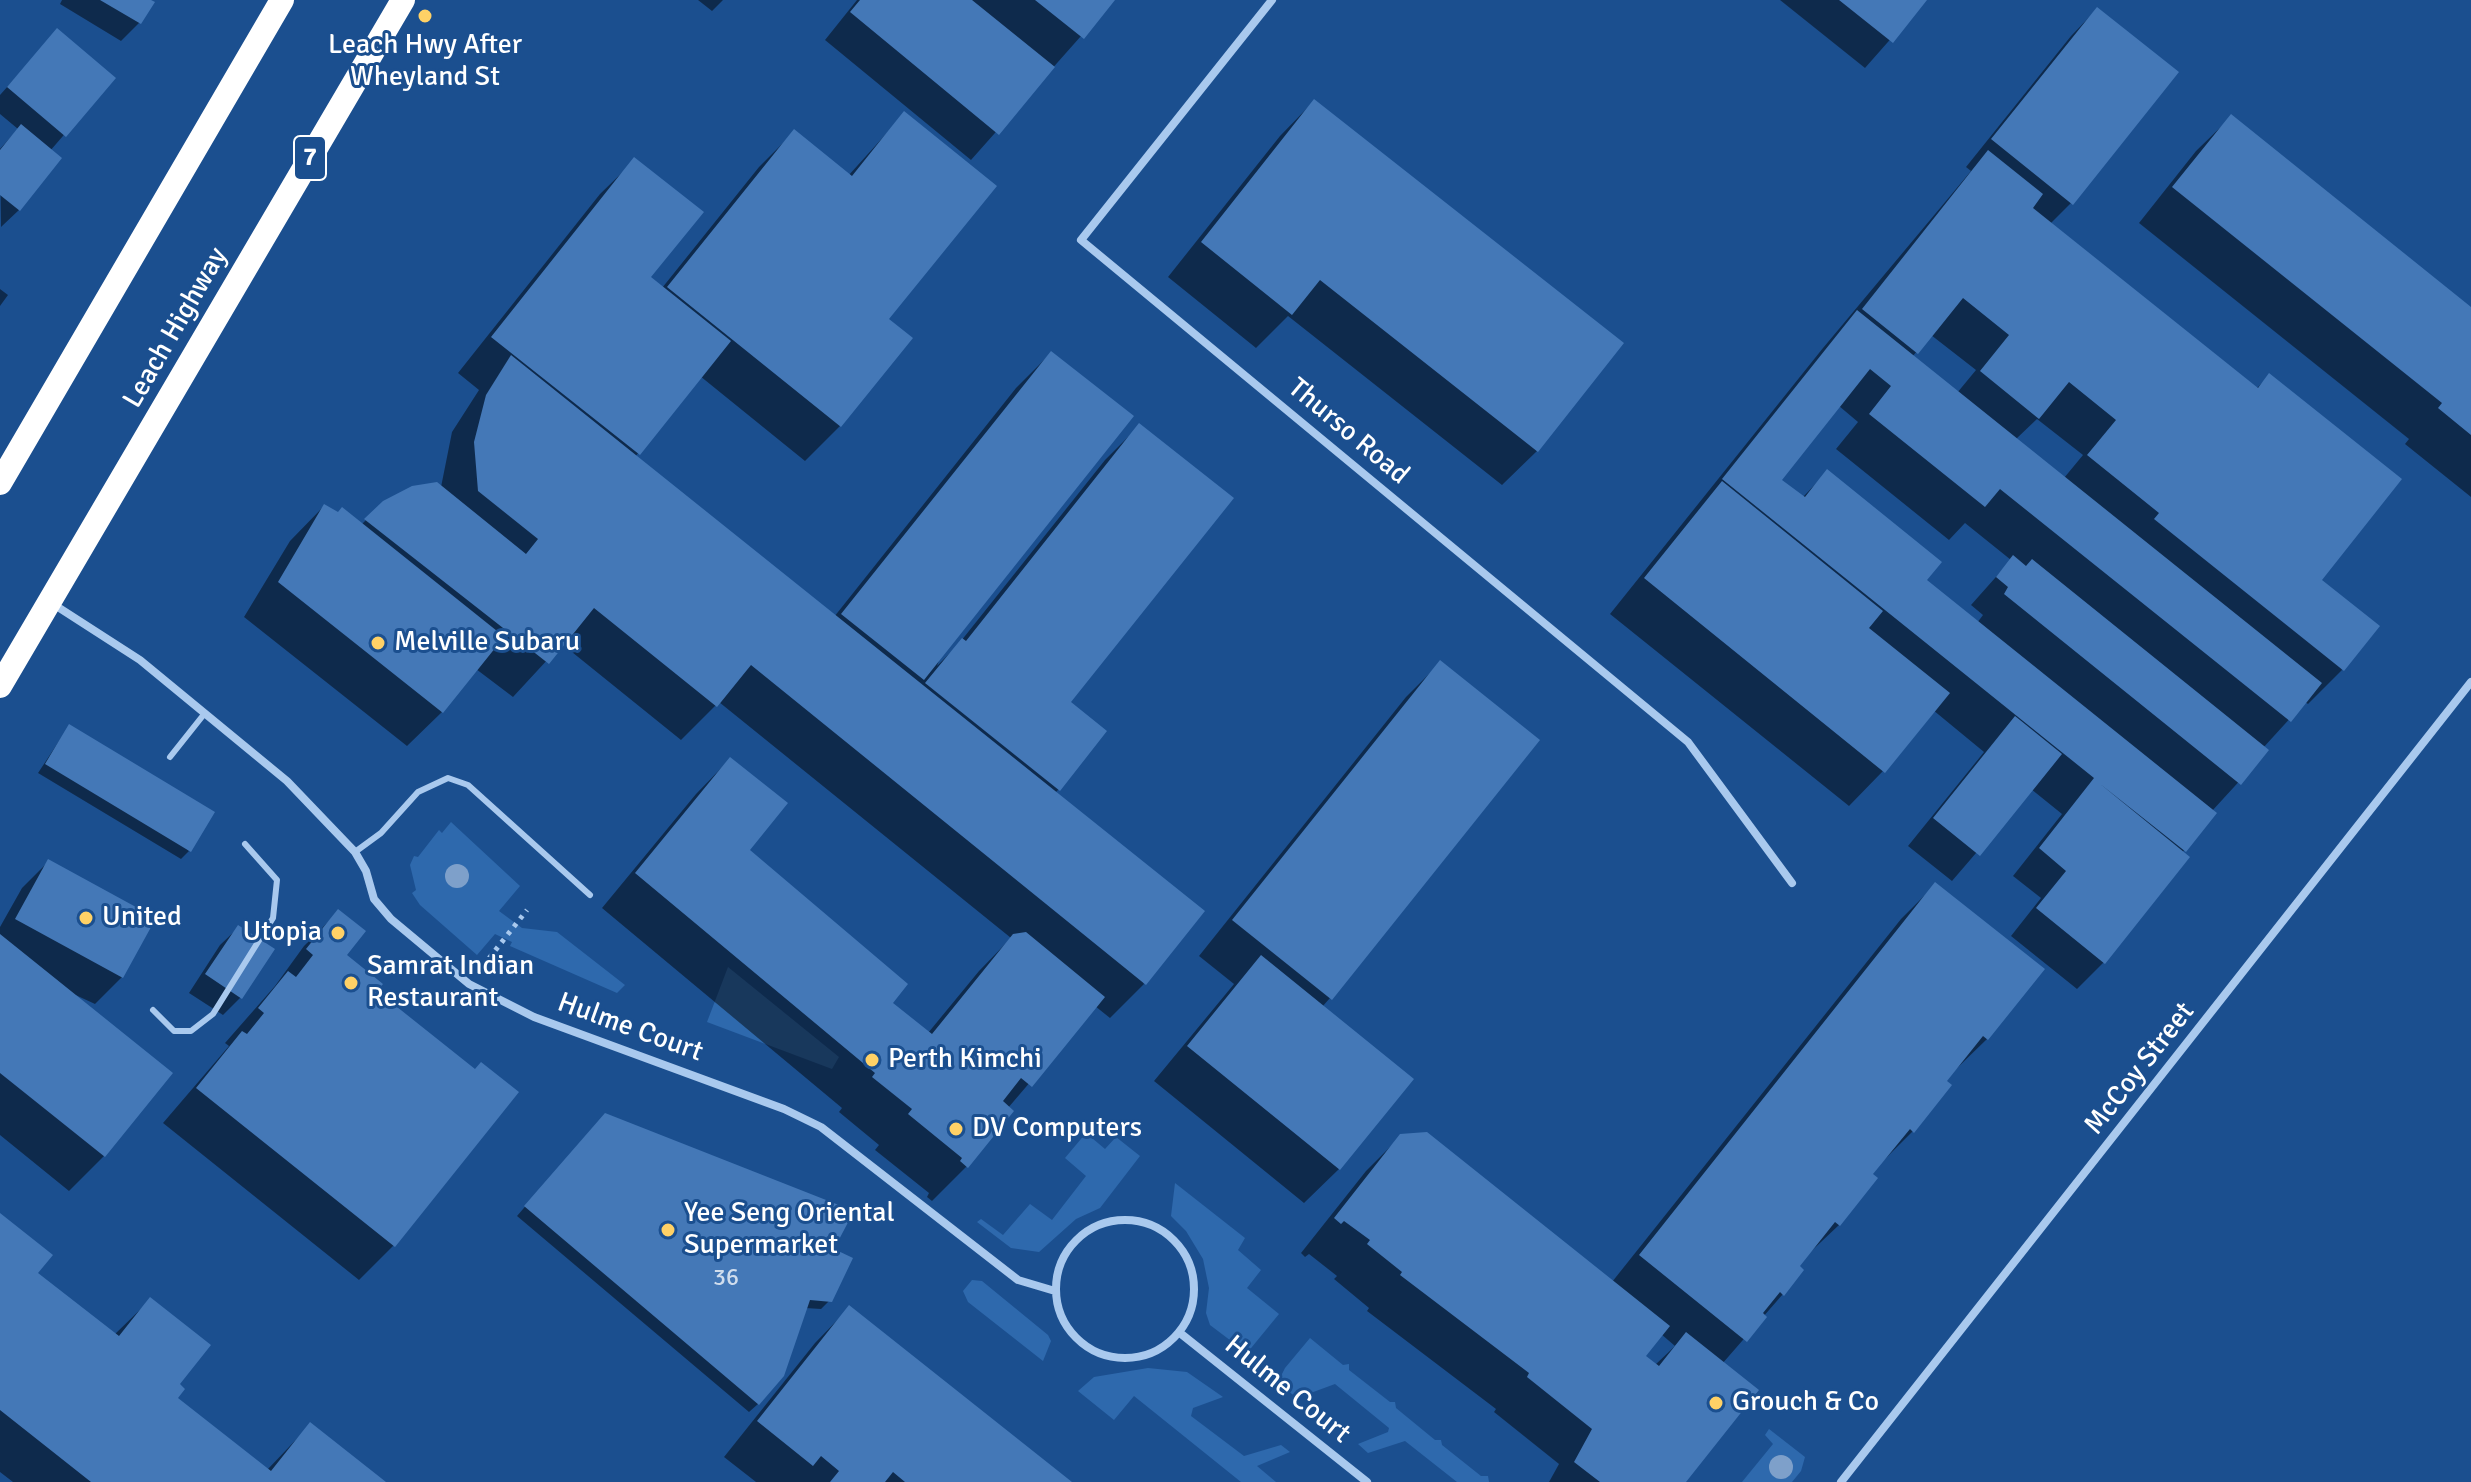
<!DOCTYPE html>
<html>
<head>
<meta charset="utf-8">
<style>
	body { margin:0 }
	canvas { display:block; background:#1b4f8f }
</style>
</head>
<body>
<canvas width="2471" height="1482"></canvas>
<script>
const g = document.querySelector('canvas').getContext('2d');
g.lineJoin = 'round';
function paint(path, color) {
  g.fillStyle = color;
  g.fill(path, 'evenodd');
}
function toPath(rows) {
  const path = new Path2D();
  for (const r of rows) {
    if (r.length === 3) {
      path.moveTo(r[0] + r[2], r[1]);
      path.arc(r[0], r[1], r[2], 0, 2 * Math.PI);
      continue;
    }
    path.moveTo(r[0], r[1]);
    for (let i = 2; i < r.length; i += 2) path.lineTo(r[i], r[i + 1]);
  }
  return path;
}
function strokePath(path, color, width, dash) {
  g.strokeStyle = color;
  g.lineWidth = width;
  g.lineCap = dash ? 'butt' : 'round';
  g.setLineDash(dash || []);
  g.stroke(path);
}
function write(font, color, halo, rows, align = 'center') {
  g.font = font + ' Signika,sans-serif';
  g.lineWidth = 6;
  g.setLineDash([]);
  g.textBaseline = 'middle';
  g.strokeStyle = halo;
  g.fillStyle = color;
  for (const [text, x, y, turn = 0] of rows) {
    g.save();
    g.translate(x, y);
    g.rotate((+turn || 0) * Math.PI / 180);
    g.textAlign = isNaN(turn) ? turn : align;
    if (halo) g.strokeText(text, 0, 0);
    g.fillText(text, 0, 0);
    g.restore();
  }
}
paint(toPath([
	[451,822,520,886,499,911,522,928,557,932,625,985,617,993,510,946,512,942,495,934,477,955,420,905,412,893,416,890,410,865,414,856,418,857,439,830,442,833],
	[728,967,839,1057,832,1069,707,1022],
	[1086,1133,1105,1149,1116,1137,1140,1156,1100,1208,1076,1219,1039,1252,1011,1248,977,1222,981,1219,1003,1235,1030,1204,1052,1220,1086,1176,1065,1158],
	[1175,1183,1245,1238,1238,1250,1261,1270,1247,1288,1279,1314,1247,1353,1210,1325,1206,1313,1209,1288,1203,1259,1186,1231,1171,1216],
	[972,1280,982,1281,1048,1335,1051,1341,1043,1361,968,1302,963,1291],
	[1310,1338,1343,1365,1349,1364,1349,1370,1390,1402,1395,1402,1396,1408,1435,1440,1441,1440,1442,1445,1481,1476,1488,1476,1489,1482,1457,1482,1405,1441,1368,1453,1358,1444,1388,1432,1389,1428,1335,1384,1297,1398,1283,1387,1280,1378,1285,1368],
	[1148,1368,1187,1372,1223,1397,1193,1408,1191,1416,1244,1456,1281,1445,1290,1452,1257,1466,1276,1482,1241,1482,1134,1396,1114,1420,1078,1391,1094,1377],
	[1769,1429,1805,1457,1801,1471,1792,1482,1742,1482,1773,1444,1765,1435]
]), '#2e69ad');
paint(toPath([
	[62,0,147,0,152,3,139,23,121,41,60,4],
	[698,0,723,0,712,11],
	[857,0,1113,0,971,160,825,40],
	[1780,0,1925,0,1865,68],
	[2097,9,2071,203,2050,224,2256,389,2269,376,2342,670,2308,704,2305,702,2263,748,2267,751,2212,811,2182,853,2188,858,2103,963,2077,989,2011,936,2041,898,2013,876,2062,814,2031,789,1952,881,1908,846,1984,752,1933,710,1883,771,1849,806,1610,614,1823,348,1971,171,1966,167,2071,36],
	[1931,335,1976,370,1957,393,1912,357],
	[1839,406,1858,422,1836,449,1949,540,1965,523,2011,560,1971,605,1983,615,1977,623,1924,580,1827,472,1802,498,1779,480],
	[2037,419,2083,455,2064,478,2015,440],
	[57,31,113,78,50,151,19,210,1,227,0,149,18,129,0,114,0,95],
	[1314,101,1537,451,1502,485,1288,316,1256,348,1168,277,1280,136],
	[904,114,886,319,910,338,840,426,805,461,700,376,635,457,834,617,1016,388,1051,353,937,666,957,646,1105,460,1139,426,1069,703,1059,789,1055,793,1144,984,1110,1018,1095,1006,1008,1108,967,1166,932,1201,927,1197,929,1193,875,1150,879,1145,839,1112,842,1108,602,908,696,794,730,759,747,850,891,1003,928,1033,979,971,1011,938,719,702,681,740,562,644,513,697,476,669,442,712,407,746,244,617,290,541,324,506,361,525,384,502,441,487,452,432,479,390,458,373,600,194,635,160,648,278,662,288,759,167,794,132,848,176],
	[2231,117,2471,309,2471,497,2405,444,2409,439,2139,223,2196,151],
	[0,289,8,295,0,306],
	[1440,663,1330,998,1322,1007,1339,1169,1304,1203,1154,1081,1234,984,1199,956,1406,697],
	[69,726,189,851,181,859,38,773],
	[49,861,122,977,95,1004,69,992,170,1073,104,1156,69,1191,0,1135,0,927,22,888],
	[1935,885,1987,1039,1952,1073,1913,1131,1878,1166,1839,1225,1803,1259,1783,1294,1722,1364,1683,1482,1549,1482,1559,1464,1494,1412,1496,1409,1367,1311,1369,1308,1334,1279,1337,1276,1309,1254,1305,1257,1301,1253,1366,1171,1401,1136,1612,1282,1901,919],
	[1661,1334,1675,1346,1655,1365,1644,1356],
	[338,912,344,955,375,991,394,1245,359,1280,163,1123,229,1046,225,1043,275,986,304,946],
	[238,928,241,997,223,1015,189,993,220,945],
	[596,1124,831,1250,830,1300,821,1309,805,1308,758,1404,749,1412,517,1216],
	[0,1216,35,1273,114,1335,150,1300,177,1385,175,1398,267,1470,310,1425,383,1482,13,1482,0,1472],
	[849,1308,1069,1482,756,1482,724,1457,815,1343]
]), '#0007');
paint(toPath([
	[100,0,151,0,155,2,141,24],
	[860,0,972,0,1055,67,999,135,850,12],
	[1035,0,1115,0,1084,39],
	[1839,0,1927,0,1893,43],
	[2097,7,2179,72,2073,205,1991,139],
	[57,28,116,78,66,137,7,87],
	[1314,99,1624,343,1538,452,1320,280,1292,315,1201,242],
	[904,111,997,186,889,319,913,338,841,427,667,287,794,129,852,176],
	[2231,114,2471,307,2471,435,2438,408,2442,403,2172,187],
	[21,124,62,158,20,211,0,195,0,150],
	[1988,150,2043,194,2033,208,2258,388,2269,373,2402,479,2322,580,2380,626,2344,671,2154,519,2159,513,2087,455,2116,420,2069,382,2039,419,1980,371,2009,335,1963,298,1918,354,1862,309],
	[634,157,704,212,651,277,731,341,640,455,491,337],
	[1857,310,2322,683,2291,722,2000,489,1985,507,1869,414,1891,386,1870,369,1782,480,1805,497,1827,469,1942,562,1927,580,2217,813,2186,852,2099,783,2190,857,2105,964,2036,908,2066,871,2039,848,2094,778,1722,479],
	[1051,351,1134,416,924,680,841,614],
	[511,355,1205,911,1146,985,751,665,717,707,594,608,549,664,364,519,383,501,412,486,437,482,526,554,538,539,478,491,474,442,486,395],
	[1139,423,1234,498,1071,702,1107,731,1060,791,925,683,962,638,966,641],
	[1722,481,1883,611,1869,628,1950,693,1885,773,1644,578],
	[324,504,338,512,342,507,497,631,493,637,500,642,443,713,278,582],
	[2013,555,2026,566,2032,559,2269,750,2241,785,2004,594,2008,587,1996,577],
	[1440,660,1540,740,1332,1000,1232,920],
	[2015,716,2062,754,1980,856,1933,818],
	[69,724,215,812,191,852,45,764],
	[730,757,788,803,750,850,908,984,893,1003,932,1034,1013,934,1026,932,1105,997,1032,1087,1021,1078,1003,1101,1014,1111,968,1168,960,1161,962,1158,908,1114,912,1109,872,1077,875,1073,635,873],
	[48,859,156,918,123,978,15,919],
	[1935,882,2045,969,1988,1040,1983,1036,1947,1081,1952,1085,1914,1133,1910,1129,1873,1174,1878,1178,1840,1226,1835,1222,1800,1266,1804,1270,1784,1296,1780,1292,1763,1313,1767,1317,1747,1342,1639,1255],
	[338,909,366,931,347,955,383,984,377,991,475,1069,481,1062,519,1092,395,1247,196,1088,242,1031,247,1034,264,1013,258,1008,288,971,296,977,313,955,306,949],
	[238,925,275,949,242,999,205,974],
	[0,934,173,1073,105,1157,0,1073],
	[1261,955,1414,1079,1340,1170,1187,1046],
	[605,1113,854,1211,834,1249,853,1258,832,1302,810,1300,784,1376,759,1405,524,1206],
	[1427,1132,1670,1326,1646,1356,1659,1366,1686,1332,1759,1390,1686,1482,1600,1482,1574,1462,1592,1429,1527,1377,1529,1373,1400,1275,1402,1272,1367,1244,1370,1240,1344,1221,1341,1224,1334,1218,1400,1134],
	[0,1213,53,1255,38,1273,119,1336,150,1297,211,1345,180,1384,185,1389,178,1398,271,1471,310,1422,386,1482,91,1482,0,1410],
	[849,1305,1072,1482,905,1482,893,1472,885,1482,830,1482,839,1471,821,1456,813,1466,757,1421]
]), '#4478b7');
strokePath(toPath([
	[483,966,527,910]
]), '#a9c9ee', 5, [4, 6]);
strokePath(toPath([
	[170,757,205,713],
	[355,852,381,833,418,792,448,778,468,785,590,895],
	[153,1010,174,1031,191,1031,213,1014,273,918,277,880,245,844]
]), '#a9c9ee', 6);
strokePath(toPath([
	[1272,0,1081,240,1688,742,1792,883],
	[50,602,140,660,287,781,355,852,366,871,374,899,391,919,469,984,534,1017,784,1109,821,1127,1018,1280,1055,1291],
	[1125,1289,69],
	[1180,1333,1367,1482],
	[1841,1482,2471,682]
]), '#a9c9ee', 8);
strokePath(toPath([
	[0,483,282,0],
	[0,686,403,0]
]), '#fff', 24);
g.fillStyle = '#7ea0ca';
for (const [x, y] of [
	[457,876],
	[1781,1467]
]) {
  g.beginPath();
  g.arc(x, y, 12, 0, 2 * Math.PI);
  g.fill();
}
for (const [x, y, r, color] of [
	[425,16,8,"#ffd166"],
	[378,643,8,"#ffd166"],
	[86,918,8,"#ffd166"],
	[338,933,8,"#ffd166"],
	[351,983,8,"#ffd166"],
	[872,1060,8,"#ffd166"],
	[956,1129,8,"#ffd166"],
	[668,1230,8,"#ffd166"],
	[1716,1403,8,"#ffd166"]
]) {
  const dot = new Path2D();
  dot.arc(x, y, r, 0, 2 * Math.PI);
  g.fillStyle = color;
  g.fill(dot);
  strokePath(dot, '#1b4f8f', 3);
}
write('24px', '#d0dded', null, [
	["36",726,1279]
]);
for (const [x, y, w] of [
	[310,158,32]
]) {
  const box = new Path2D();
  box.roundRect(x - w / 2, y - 22, w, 44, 6);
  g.fillStyle = '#1b4f8f';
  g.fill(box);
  strokePath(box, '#fff', 2);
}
write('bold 26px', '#fff', null, [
	["7",310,158]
]);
write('28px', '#fff', '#1b4f8f', [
	["Leach Hwy After",425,46,"center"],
	["Wheyland St",425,78,"center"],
	["Melville Subaru",394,643],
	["United",102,918],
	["Utopia",322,933,"right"],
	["Samrat Indian",367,967],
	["Restaurant",367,999],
	["Perth Kimchi",888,1060],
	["DV Computers",972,1129],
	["Yee Seng Oriental",684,1214],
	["Supermarket",684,1246],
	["Grouch & Co",1732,1403]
], 'left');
write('28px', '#fff', '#1b4f8f', [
	["Leach Highway",176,328,-60],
	["Thurso Road",1348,432,40],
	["Hulme Court",630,1028,20],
	["McCoy Street",2140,1069,-52],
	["Hulme Court",1287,1390,39]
]);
</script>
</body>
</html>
